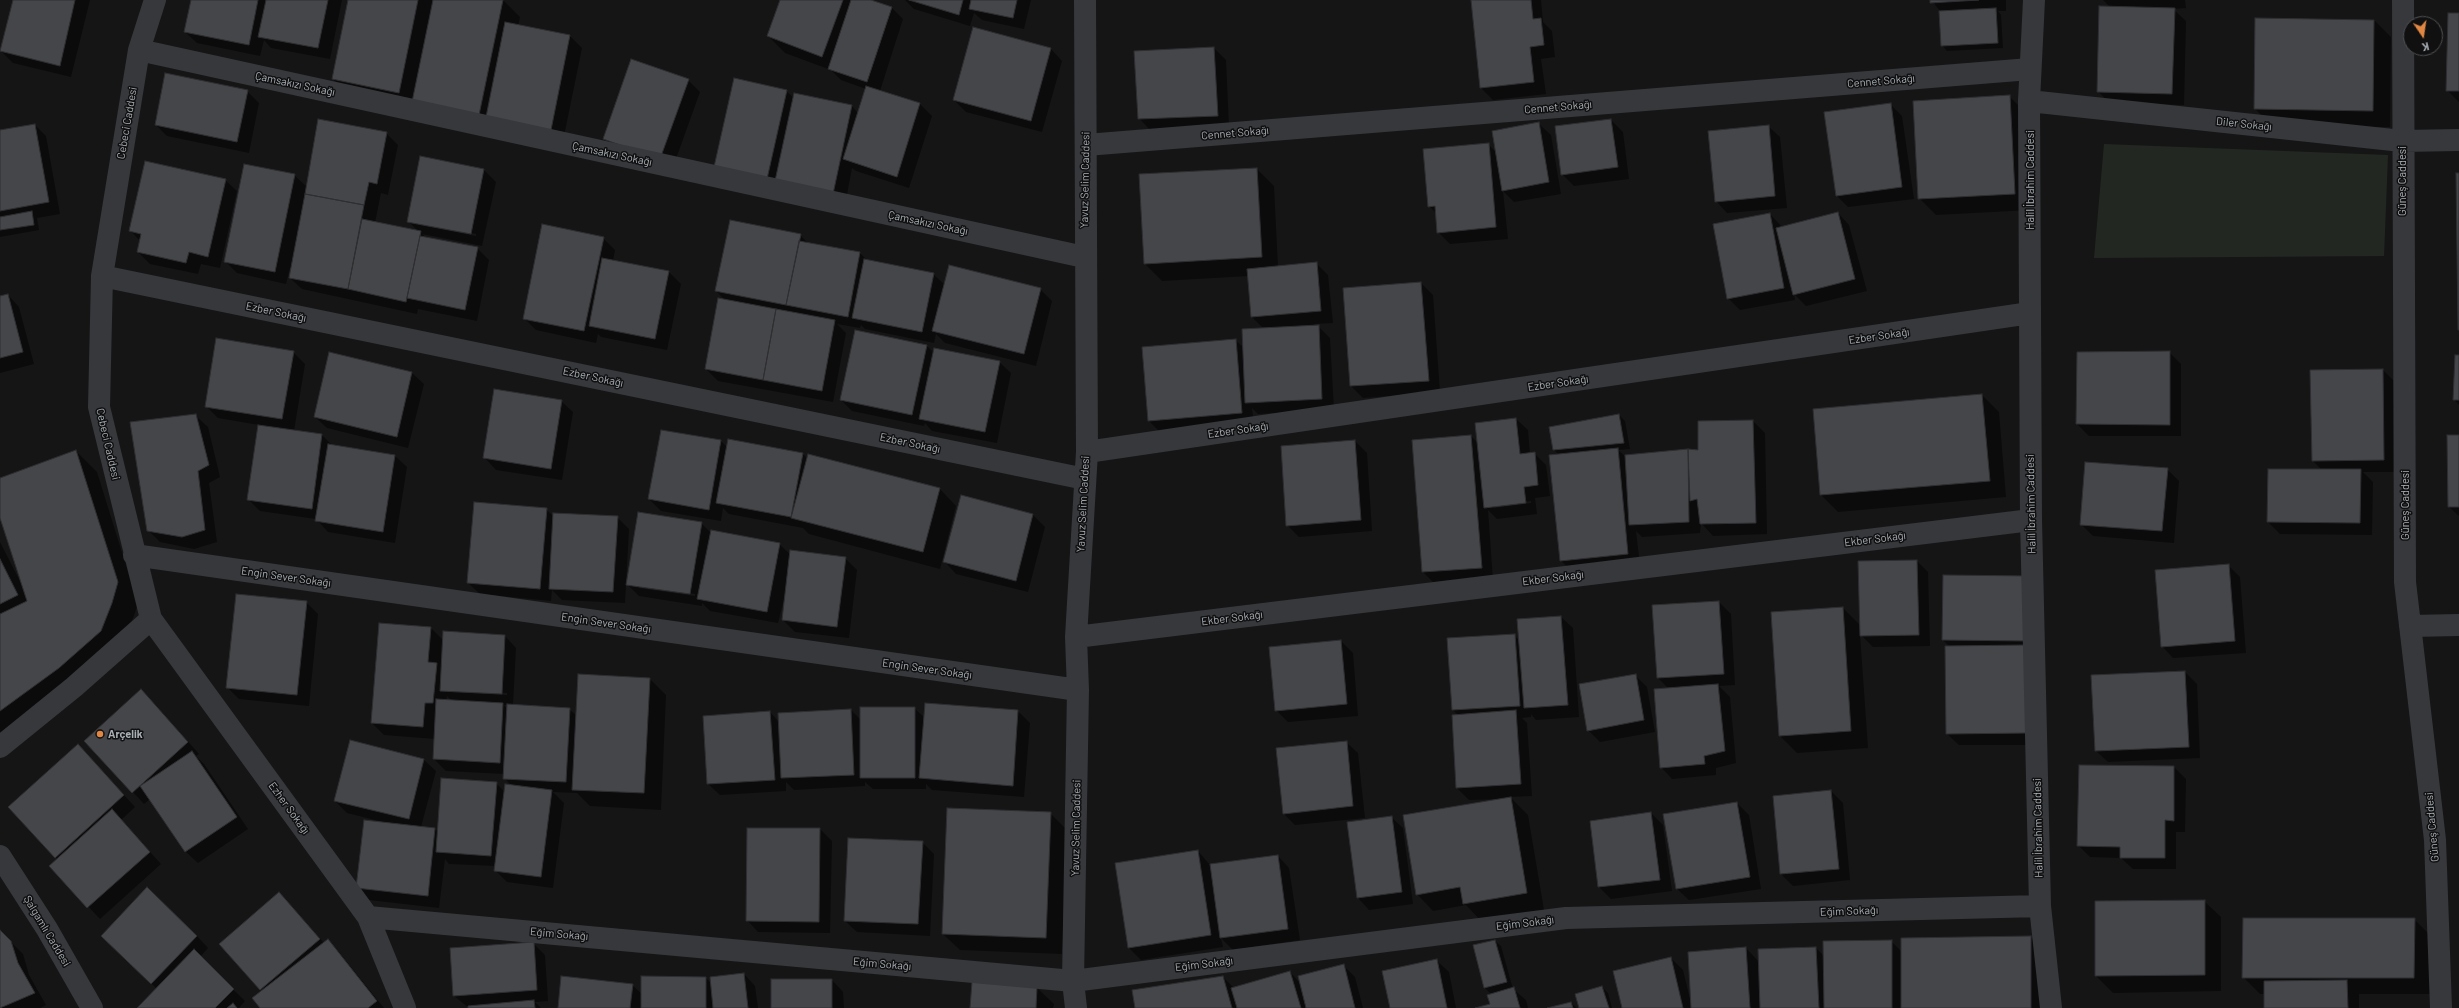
<!DOCTYPE html>
<html>
<head>
<meta charset="utf-8">
<style>
	body { margin:0 }
	#map { position:relative; width:2459px; height:1008px; overflow:hidden; background:#151516; font-family:Barlow,sans-serif }
	canvas { display:block }
	.north { position:absolute; left:2403px; top:16px; width:40px; height:40px; box-sizing:border-box; background:#101011; border:1px solid #4d5053; border-radius:50%; rotate:167deg; font-size:11px; font-weight:700; line-height:16px; text-align:center; color:#a8afb5 }
	.north::after { content:''; display:block; margin:auto; width:14px; height:18px; background:#e08743; clip-path:polygon(50% 0,100% 100%,50% 72%,0 100%) }
</style>
</head>
<body>
<div id="map">
<canvas width="2459" height="1008"></canvas>
<div class="north">K</div>
</div>
<script>
const g = document.querySelector('canvas').getContext('2d');
g.lineJoin = 'round';
function paint(path, color) {
  g.fillStyle = color;
  g.fill(path, 'evenodd');
}
function toPath(rows) {
  const path = new Path2D();
  for (const r of rows) {
    path.moveTo(r[0], r[1]);
    for (let i = 2; i < r.length; i += 2) path.lineTo(r[i], r[i + 1]);
  }
  return path;
}
function strokePath(path, color, width, dash) {
  g.strokeStyle = color;
  g.lineWidth = width;
  g.lineCap = dash ? 'butt' : 'round';
  g.setLineDash(dash || []);
  g.stroke(path);
}
function write(font, color, halo, rows, align = 'center') {
  g.font = font + ' Barlow,sans-serif';
  g.lineWidth = 3;
  g.setLineDash([]);
  g.textBaseline = 'middle';
  g.strokeStyle = halo;
  g.fillStyle = color;
  for (const [text, x, y, turn = 0] of rows) {
    g.save();
    g.translate(x, y);
    g.rotate((+turn || 0) * Math.PI / 180);
    g.textAlign = isNaN(turn) ? turn : align;
    if (halo) g.strokeText(text, 0, 0);
    g.fillText(text, 0, 0);
    g.restore();
  }
}
paint(toPath([
	[2104,144,2388,155,2384,256,2094,258]
]), '#222821');
paint(toPath([
	[14,0,90,0,71,77,13,63,1,51],
	[192,0,342,0,330,59,271,48,264,40,260,56,197,43,185,32],
	[349,0,503,0,520,17,518,26,570,36,582,48,562,146,350,96,333,79],
	[781,0,868,0,892,8,903,19,880,91,920,104,932,116,909,188,856,171,852,168,845,205,727,179,786,91,794,98,851,105,858,113,866,89,841,80,831,70,785,53,768,36],
	[905,0,1031,0,1024,29,982,20,974,13,970,26,914,9],
	[1472,0,1541,0,1543,22,1552,31,1555,57,1541,59,1546,94,1493,100,1481,88],
	[1931,0,2006,0,2006,11,1998,11,2001,15,2003,48,1947,51,1942,45,1941,12],
	[2103,0,2185,0,2186,8,2173,9,2186,21,2184,105,2109,103,2098,91,2111,8],
	[2459,14,2459,102,2447,90],
	[2256,19,2374,20,2391,37,2390,127,2272,126,2255,109],
	[1214,48,1226,60,1229,127,1150,130,1139,118],
	[1051,49,1062,61,1042,132,966,112,954,100],
	[688,80,700,92,672,170,616,150,604,138],
	[247,91,259,103,249,153,167,136,156,125],
	[2009,96,2026,113,2031,210,1936,215,1919,198],
	[1890,104,1902,116,1914,199,1848,207,1837,196],
	[1611,120,1623,132,1629,179,1574,186,1562,174],
	[1539,124,1551,135,1561,194,1514,202,1503,191,1508,239,1450,244,1438,232,1437,214,1429,206,1488,144,1496,152],
	[35,125,46,136,60,214,37,218,39,230,0,237,0,131],
	[1768,126,1780,137,1787,208,1727,213,1716,201],
	[386,133,398,145,388,195,381,193,375,223,418,231,408,221,484,170,496,182,482,246,422,234,427,238,477,248,489,260,477,321,418,309,417,314,302,289,290,278,291,268,290,268,286,284,237,273,225,261,294,175,307,187],
	[420,223,476,234,476,236,420,225],
	[1257,169,1274,186,1278,267,1316,263,1328,275,1333,323,1313,324,1318,326,1330,338,1334,410,1258,414,1252,408,1254,425,1161,433,1149,421,1143,348,1235,340,1244,348,1264,329,1252,317,1249,276,1162,281,1145,264],
	[225,180,237,191,220,268,201,264,198,274,150,264,138,252,140,241,130,230],
	[1838,213,1849,225,1867,291,1806,306,1794,294,1795,300,1740,310,1728,298,1770,214,1782,227],
	[800,235,809,244,860,253,868,261,933,274,945,285,1040,289,1052,301,1036,366,945,343,936,334,934,343,865,329,861,325,860,328,837,324,846,333,833,402,718,381,706,369,726,301,716,291],
	[603,238,615,250,613,261,669,272,681,284,667,350,601,337,598,334,596,343,536,330,524,318],
	[1421,283,1433,295,1440,392,1363,398,1351,386,1344,289],
	[8,295,19,307,34,364,0,373,0,297],
	[927,346,934,353,999,362,1011,373,997,443,932,431,925,423,924,426,852,411,841,400],
	[293,352,305,364,294,431,322,435,333,446,395,456,407,467,395,543,328,532,316,519,260,511,248,499,259,425,218,418,206,406],
	[2169,352,2181,364,2181,436,2089,436,2077,424],
	[330,353,412,373,424,384,408,448,327,428,315,417],
	[2459,356,2459,405,2454,399],
	[2383,370,2395,382,2396,472,2363,472,2373,482,2372,535,2280,534,2268,522,2322,470,2313,461],
	[1982,395,1999,412,2006,497,1838,512,1821,495,1814,410],
	[561,401,573,412,562,480,496,470,485,458],
	[1619,415,1625,421,1630,449,1618,450,1627,458,1627,456,1699,451,1699,422,1753,421,1765,433,1767,534,1713,536,1701,523,1700,533,1642,537,1636,531,1640,565,1573,572,1561,561,1559,455,1554,450],
	[196,416,208,427,220,477,209,483,217,542,194,549,160,542,148,530],
	[1516,419,1528,430,1530,454,1534,453,1546,465,1550,496,1535,498,1537,514,1497,519,1488,510,1493,580,1435,584,1423,572,1413,441,1471,436,1478,443],
	[1531,501,1531,503,1494,508,1494,506],
	[662,431,721,441,728,448,802,453,808,459,940,489,956,506,940,569,809,534,803,528,729,514,723,508,721,521,661,511,649,499],
	[2459,436,2459,516,2449,507],
	[1355,441,1367,453,1372,531,1299,537,1287,525],
	[76,451,97,472,138,604,121,652,0,747,0,542,25,591,0,515,0,479],
	[2167,469,2179,481,2174,543,2093,536,2081,524],
	[962,496,1033,515,1045,527,1028,592,956,574,945,562],
	[546,509,554,517,617,517,629,529,625,603,562,600,552,590,551,601,480,594,468,583],
	[701,523,711,533,779,544,791,555,845,558,857,570,849,638,795,632,783,620,787,587,778,623,710,611,702,603,702,606,639,596,627,584],
	[639,586,695,594,695,596,639,588],
	[1917,561,1928,572,1930,646,1873,647,1860,634,1868,748,1797,753,1780,736,1772,613,1843,608,1861,626],
	[2228,565,2240,577,2246,653,2173,658,2162,646],
	[2028,577,2038,745,1959,745,1947,734,1950,647,1943,640],
	[306,602,318,614,309,706,239,699,227,687],
	[1719,602,1731,614,1735,685,1719,686,1730,697,1736,763,1716,768,1716,775,1672,779,1661,767,1669,689,1658,678,1653,606],
	[1561,617,1573,628,1579,717,1536,720,1531,714,1531,717,1522,718,1527,723,1532,796,1510,797,1528,815,1544,910,1481,921,1466,905,1433,911,1417,894,1503,799,1469,800,1457,788,1453,716,1458,715,1453,710,1448,639,1514,635,1519,640,1518,620],
	[380,624,431,628,444,641,505,636,516,648,513,705,569,709,577,716,650,679,666,695,661,810,590,806,577,793,553,792,564,803,553,888,507,882,495,870,496,866,449,864,445,859,439,908,369,900,357,888,383,822,347,813,335,801,424,760,436,771,421,827,435,829,438,832,496,783,505,792,512,786,504,778,504,774,446,771,434,759,435,739,384,735,372,723],
	[452,690,507,693,507,695,452,692],
	[447,696,452,701,446,701],
	[504,705,508,705,508,709],
	[1341,641,1353,653,1358,716,1288,722,1276,710],
	[2185,672,2197,684,2200,758,2108,762,2096,751],
	[1635,675,1647,687,1655,732,1600,742,1588,730],
	[153,702,199,754,196,756,204,764,248,829,198,863,186,852,150,799,144,804,133,792],
	[914,708,925,718,1018,711,1030,723,1024,797,932,790,926,784,926,789,873,789,865,782,865,786,794,790,786,782,786,791,720,795,708,784,770,712,779,722,851,710,861,720],
	[1346,742,1358,753,1365,818,1295,825,1284,814],
	[78,745,135,807,121,820,161,864,100,919,50,866,57,859,10,807],
	[2174,767,2186,779,2185,832,2176,832,2176,869,2133,869,2121,858,2090,857,2078,845],
	[1831,791,1843,803,1850,880,1793,886,1781,874,1774,797],
	[1737,803,1749,815,1761,889,1689,900,1677,889],
	[1050,813,1067,830,1062,954,960,950,943,934],
	[1651,813,1663,825,1672,891,1611,899,1599,887,1591,822],
	[1391,817,1403,828,1413,904,1369,910,1358,898],
	[820,829,832,841,830,933,758,932,747,920],
	[922,842,934,854,930,936,857,932,845,921],
	[1198,851,1210,865,1278,856,1289,868,1300,940,1233,950,1221,938,1223,947,1141,960,1129,948],
	[279,893,324,943,328,940,339,952,384,1008,261,1008,263,991,221,944],
	[2204,901,2221,917,2221,991,2113,993,2096,976],
	[2414,919,2431,936,2431,994,2359,994,2359,1008,2265,1008,2265,994,2260,994,2243,977],
	[0,931,23,954,29,975,46,1005,40,1008,0,1008],
	[197,936,208,948,200,957,245,1001,239,1008,138,1008,157,989,114,947],
	[2030,937,2047,954,2048,1008,1623,1008,1671,958,1683,970,1691,1003,1746,948,1759,962,1816,948,1824,956,1891,941,1902,952],
	[1495,941,1501,946,1513,989,1526,1000,1528,1008,1478,1008,1491,1004,1492,995,1485,988,1474,946],
	[533,943,545,955,548,1001,535,1002,541,1008,469,1008,454,996],
	[1437,961,1449,972,1456,1008,1391,1008],
	[1343,965,1355,977,1363,1008,1136,1008,1223,977,1234,988,1290,972,1300,983],
	[744,974,755,986,758,1008,559,1008,632,985,642,994,706,978,711,983],
	[832,980,843,992,844,1008,772,1008],
	[1602,987,1608,993,1612,1008,1580,1008],
	[1037,988,1054,1004,1053,1008,971,1008],
	[1571,1003,1577,1008,1551,1008]
]), '#0007');
const building = toPath([
	[13,0,75,0,60,66,0,51,13,0],
	[191,0,258,0,249,45,184,32,191,0],
	[266,0,328,0,318,48,258,37,266,0],
	[348,0,418,0,399,93,332,79,348,0],
	[433,0,503,0,479,115,412,102,433,0],
	[780,0,843,0,822,57,767,36,780,0],
	[851,0,871,0,892,7,867,82,828,69,851,0],
	[909,0,963,0,959,15,909,0],
	[971,0,1017,0,1013,18,969,9,971,0],
	[1471,0,1531,0,1533,19,1541,18,1544,45,1530,47,1534,82,1480,88,1471,0],
	[1930,0,1979,0,1930,3,1930,0],
	[2099,6,2175,8,2172,94,2097,92,2099,6],
	[1996,8,1998,43,1941,46,1939,11,1996,8],
	[2448,13,2459,13,2459,91,2446,91,2448,13],
	[2255,18,2374,20,2373,111,2254,109,2255,18],
	[505,22,570,35,550,135,485,122,505,22],
	[973,27,1051,48,1031,121,953,100,973,27],
	[1214,47,1218,116,1138,119,1134,51,1214,47],
	[631,59,689,79,660,159,603,139,631,59],
	[165,73,248,90,237,142,155,125,165,73],
	[734,78,787,90,767,179,714,167,734,78],
	[866,86,920,103,897,177,843,159,866,86],
	[794,93,852,105,833,194,775,181,794,93],
	[2010,95,2015,194,1918,199,1913,101,2010,95],
	[1891,103,1902,187,1836,196,1824,112,1891,103],
	[318,119,387,132,377,184,369,182,364,205,305,194,318,119],
	[1611,119,1618,167,1561,175,1555,126,1611,119],
	[1539,122,1549,182,1502,191,1492,131,1539,122],
	[35,124,49,202,0,211,0,130,35,124],
	[1769,125,1775,196,1715,202,1708,131,1769,125],
	[1489,143,1496,227,1437,233,1435,206,1428,207,1423,149,1489,143],
	[420,156,484,169,471,234,407,222,420,156],
	[145,161,226,179,208,257,189,252,186,263,137,252,141,234,129,231,145,161],
	[244,164,295,174,275,272,224,262,244,164],
	[1257,168,1262,257,1144,264,1139,174,1257,168],
	[2456,173,2459,173,2459,330,2458,330,2456,173],
	[305,194,364,205,348,289,289,278,305,194],
	[32,211,34,225,0,230,0,217,32,211],
	[1838,212,1855,279,1793,295,1776,228,1838,212],
	[1770,213,1784,288,1727,299,1713,224,1770,213],
	[362,219,421,231,406,302,348,289,362,219],
	[730,220,801,234,786,305,715,291,730,220],
	[542,224,604,237,584,331,523,319,542,224],
	[420,236,478,247,465,310,407,298,420,236],
	[799,241,860,252,848,317,786,305,799,241],
	[602,258,669,271,655,339,589,326,602,258],
	[864,259,934,273,922,332,852,318,864,259],
	[1317,262,1321,311,1251,317,1247,269,1317,262],
	[949,265,1041,288,1024,354,932,331,949,265],
	[1421,282,1429,381,1350,386,1343,288,1421,282],
	[8,294,23,352,0,358,0,296,8,294],
	[718,298,776,309,763,380,705,369,718,298],
	[776,309,835,320,822,391,763,380,776,309],
	[1319,325,1322,399,1245,403,1242,329,1319,325],
	[855,330,927,345,912,415,840,400,855,330],
	[216,338,294,351,282,419,205,407,216,338],
	[1236,339,1242,413,1148,421,1142,347,1236,339],
	[934,348,1000,361,985,432,919,419,934,348],
	[2170,351,2170,425,2076,424,2077,352,2170,351],
	[329,352,412,372,397,437,314,417,329,352],
	[2455,355,2459,355,2459,400,2453,400,2455,355],
	[2383,369,2384,460,2312,461,2310,370,2383,369],
	[494,389,562,400,551,469,483,458,494,389],
	[1982,394,1990,481,1820,495,1813,409,1982,394],
	[196,414,209,465,198,471,205,530,182,537,147,531,130,422,196,414],
	[1619,414,1624,443,1553,450,1549,427,1619,414],
	[1516,418,1520,454,1535,452,1538,485,1524,487,1526,503,1484,508,1475,423,1516,418],
	[1753,420,1756,523,1700,524,1697,499,1690,501,1688,449,1698,450,1698,421,1753,420],
	[258,425,322,434,312,509,247,500,258,425],
	[661,430,721,440,709,510,648,499,661,430],
	[1471,435,1482,568,1422,572,1412,440,1471,435],
	[2447,435,2459,435,2459,507,2448,507,2447,435],
	[728,439,803,453,791,517,716,503,728,439],
	[1355,440,1361,520,1286,526,1281,446,1355,440],
	[328,444,395,455,383,532,315,521,328,444],
	[1618,448,1628,554,1560,561,1549,455,1618,448],
	[1688,449,1689,522,1629,525,1625,455,1688,449],
	[76,450,118,582,112,603,101,631,59,668,0,711,0,614,27,601,0,518,0,478,76,450],
	[808,454,940,488,923,552,791,518,808,454],
	[2085,462,2168,468,2162,531,2080,525,2085,462],
	[2268,469,2361,469,2360,523,2267,522,2268,469],
	[961,495,1033,514,1016,581,943,562,961,495],
	[474,502,547,508,540,589,467,583,474,502],
	[638,512,702,522,690,594,626,585,638,512],
	[553,513,618,516,613,592,549,589,553,513],
	[711,530,780,543,767,612,697,599,711,530],
	[790,550,846,557,837,627,782,620,790,550],
	[0,559,18,595,0,604,0,559],
	[1917,560,1919,635,1860,636,1858,561,1917,560],
	[2229,564,2235,641,2161,647,2155,570,2229,564],
	[1943,575,2028,576,2028,641,1942,640,1943,575],
	[236,594,307,601,297,695,226,688,236,594],
	[1719,601,1724,674,1657,678,1652,605,1719,601],
	[1843,607,1851,731,1779,736,1771,612,1843,607],
	[1561,616,1568,705,1524,708,1517,619,1561,616],
	[379,623,431,627,428,662,437,663,433,703,425,703,423,727,371,723,379,623],
	[443,631,505,635,502,694,440,691,443,631],
	[1515,634,1520,706,1452,710,1447,638,1515,634],
	[1341,640,1347,704,1275,711,1269,647,1341,640],
	[2026,645,2027,733,1946,734,1945,646,2026,645],
	[2185,671,2189,747,2095,751,2091,675,2185,671],
	[578,674,650,678,644,793,572,790,578,674],
	[1636,674,1644,720,1587,731,1579,684,1636,674],
	[1718,684,1725,751,1704,756,1705,764,1660,768,1654,689,1718,684],
	[141,689,188,742,132,793,84,741,141,689],
	[436,699,503,703,500,763,433,759,436,699],
	[925,703,1018,710,1013,786,919,778,925,703],
	[507,704,570,708,566,782,503,779,507,704],
	[860,707,915,707,915,778,860,778,860,707],
	[851,709,854,775,781,778,778,713,851,709],
	[1516,710,1521,784,1456,788,1452,715,1516,710],
	[770,711,775,780,707,784,703,716,770,711],
	[350,740,424,759,409,819,334,801,350,740],
	[1347,741,1353,806,1283,814,1276,748,1347,741],
	[78,744,124,795,55,858,8,807,78,744],
	[192,751,237,817,185,852,140,786,192,751],
	[2079,765,2174,766,2174,821,2165,820,2165,858,2120,858,2120,847,2077,846,2079,765],
	[441,778,497,782,491,856,436,852,441,778],
	[505,784,552,790,541,877,494,871,505,784],
	[1831,790,1839,869,1780,874,1773,796,1831,790],
	[1511,797,1527,893,1463,904,1460,887,1416,895,1403,815,1511,797],
	[1737,802,1750,877,1676,889,1663,814,1737,802],
	[947,808,1051,812,1046,938,942,934,947,808],
	[112,809,150,852,87,908,49,866,112,809],
	[1651,812,1660,880,1598,887,1590,821,1651,812],
	[1392,816,1402,892,1357,898,1347,822,1392,816],
	[364,820,435,828,428,896,356,888,364,820],
	[747,828,820,828,819,922,746,921,747,828],
	[848,838,923,841,918,924,844,921,848,838],
	[1198,850,1211,935,1128,948,1115,863,1198,850],
	[1278,855,1288,929,1220,938,1210,864,1278,855],
	[147,887,197,936,151,984,101,936,147,887],
	[279,892,320,939,260,990,219,944,279,892],
	[2205,900,2205,975,2095,976,2095,901,2205,900],
	[2243,918,2415,918,2414,978,2242,978,2243,918],
	[0,930,11,941,18,963,35,993,0,1008,0,930],
	[2031,936,2031,1008,1901,1008,1901,938,2031,936],
	[328,939,377,1001,368,1008,260,1008,252,998,328,939],
	[1495,940,1507,982,1484,988,1473,945,1495,940],
	[1892,940,1892,1008,1824,1008,1823,941,1892,940],
	[534,942,537,990,453,996,450,948,534,942],
	[1746,947,1750,1008,1691,1008,1688,952,1746,947],
	[1816,947,1819,1008,1760,1008,1758,949,1816,947],
	[194,949,234,989,215,1008,137,1008,194,949],
	[1671,957,1683,1008,1622,1008,1613,971,1671,957],
	[1437,959,1447,1008,1390,1008,1382,971,1437,959],
	[1344,964,1355,1008,1306,1008,1298,976,1344,964],
	[1290,971,1301,1008,1237,1008,1231,988,1290,971],
	[744,973,748,1008,713,1008,710,977,744,973],
	[561,976,633,984,630,1008,558,1008,561,976],
	[641,976,706,977,706,1008,641,1008,641,976],
	[1223,976,1232,1008,1135,1008,1132,990,1223,976],
	[771,979,832,979,832,1008,771,1008,771,979],
	[2347,980,2348,1008,2264,1008,2264,981,2347,980],
	[972,982,1037,987,1036,1008,970,1008,972,982],
	[1602,986,1609,1008,1579,1008,1575,994,1602,986],
	[1514,987,1520,1008,1475,1008,1490,1004,1487,995,1514,987],
	[534,1000,535,1008,468,1008,468,1006,534,1000],
	[1571,1002,1573,1008,1547,1008,1571,1002],
	[233,1003,237,1008,227,1008,233,1003]
]);
paint(building, '#444649');
strokePath(building, '#2f2f32', 1);
strokePath(toPath([
	[2034,0,2029,101,2031,520,2040,906,2051,1008],
	[2403,0,2405,582,2435,840,2441,1008],
	[139,50,1084,257],
	[2029,101,2402,141,2459,140],
	[1086,145,2030,69],
	[102,276,1085,479],
	[1087,452,2030,313],
	[134,555,1078,690],
	[151,619,368,917,405,1008],
	[2410,626,2459,625],
	[1076,637,2031,520],
	[0,747,74,687,151,619,99,407,102,276,139,50,155,0],
	[0,856,47,929,92,1008],
	[368,917,1073,981,1566,918,2040,906],
	[1076,1008,1073,981,1078,690,1076,637,1087,452,1085,0]
]), '#36383b', 22);
for (const [x, y, r, color] of [
	[100,734,4,"#e08743"]
]) {
  const dot = new Path2D();
  dot.arc(x, y, r, 0, 2 * Math.PI);
  g.fillStyle = color;
  g.fill(dot);
  strokePath(dot, '#101011', 1.5);
}
write('11px', '#a8afb5', '#101011', [
	["Cennet Sokağı",1881,81,-5],
	["Çamsakızı Sokağı",295,84,12],
	["Cennet Sokağı",1558,107,-5],
	["Cebeci Caddesi",127,123,-80],
	["Diler Sokağı",2244,124,6],
	["Cennet Sokağı",1235,133,-5],
	["Çamsakızı Sokağı",612,154,12],
	["Yavuz Selim Caddesi",1085,180,-89],
	["Halil İbrahim Caddesi",2030,180,-90],
	["Güneş Caddesi",2402,181,-90],
	["Çamsakızı Sokağı",928,223,12],
	["Ezber Sokağı",276,312,12],
	["Ezber Sokağı",1879,336,-8],
	["Ezber Sokağı",593,377,12],
	["Ezber Sokağı",1558,383,-8],
	["Ezber Sokağı",1238,430,-8],
	["Ezber Sokağı",910,443,12],
	["Cebeci Caddesi",108,444,77],
	["Yavuz Selim Caddesi",1083,504,-87],
	["Halil İbrahim Caddesi",2031,504,-91],
	["Güneş Caddesi",2405,505,-90],
	["Ekber Sokağı",1875,539,-7],
	["Engin Sever Sokağı",286,577,8],
	["Ekber Sokağı",1553,578,-7],
	["Ekber Sokağı",1232,618,-7],
	["Engin Sever Sokağı",606,623,8],
	["Engin Sever Sokağı",927,669,8],
	["Ezher Sokağı",289,808,54],
	["Güneş Caddesi",2432,827,-95],
	["Yavuz Selim Caddesi",1076,828,-89],
	["Halil İbrahim Caddesi",2038,828,-91],
	["Eğim Sokağı",1849,911,-2],
	["Eğim Sokağı",1525,923,-7],
	["Şalgamlı Caddesi",47,931,59],
	["Eğim Sokağı",559,934,5],
	["Eğim Sokağı",882,964,5],
	["Eğim Sokağı",1204,964,-7]
]);
write('bold 11px', '#a8afb5', '#101011', [
	["Arçelik",108,734]
], 'left');
</script>
</body>
</html>
